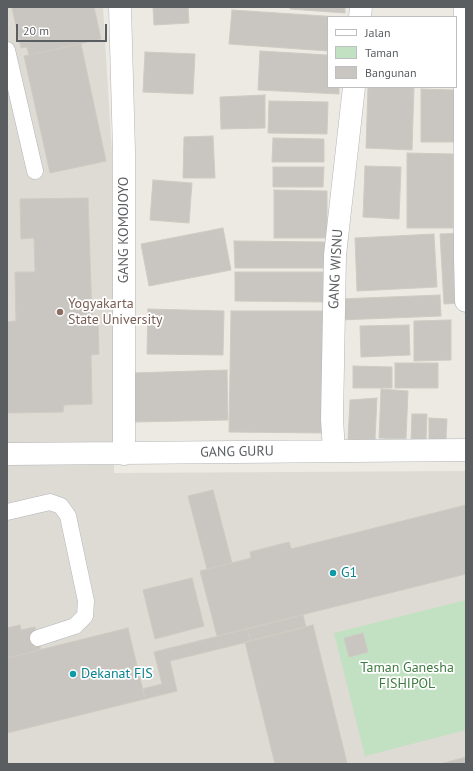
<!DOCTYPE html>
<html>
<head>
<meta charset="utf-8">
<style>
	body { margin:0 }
	#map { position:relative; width:473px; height:771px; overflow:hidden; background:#eceae3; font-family:"PT Sans",sans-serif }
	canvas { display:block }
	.frame { position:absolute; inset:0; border:8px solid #5b5e61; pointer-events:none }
	.legend { position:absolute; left:327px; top:16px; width:130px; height:72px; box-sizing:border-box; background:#fff; border:1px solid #bdbfc0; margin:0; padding:5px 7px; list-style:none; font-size:12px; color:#5b5e61 }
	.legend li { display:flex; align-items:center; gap:8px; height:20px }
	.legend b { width:20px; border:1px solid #bdbfc0 }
	.scale { position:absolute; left:16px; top:24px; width:91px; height:18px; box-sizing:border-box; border:2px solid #5b5e61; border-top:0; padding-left:5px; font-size:12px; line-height:14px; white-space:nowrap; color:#5b5e61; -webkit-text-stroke:3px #fff; paint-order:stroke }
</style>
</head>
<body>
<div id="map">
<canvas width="473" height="771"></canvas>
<div class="frame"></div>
<ul class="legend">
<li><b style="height:5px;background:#fff"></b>Jalan</li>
<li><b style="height:11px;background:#c2e0c2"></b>Taman</li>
<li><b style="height:11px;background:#c9c6c1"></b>Bangunan</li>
</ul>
<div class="scale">20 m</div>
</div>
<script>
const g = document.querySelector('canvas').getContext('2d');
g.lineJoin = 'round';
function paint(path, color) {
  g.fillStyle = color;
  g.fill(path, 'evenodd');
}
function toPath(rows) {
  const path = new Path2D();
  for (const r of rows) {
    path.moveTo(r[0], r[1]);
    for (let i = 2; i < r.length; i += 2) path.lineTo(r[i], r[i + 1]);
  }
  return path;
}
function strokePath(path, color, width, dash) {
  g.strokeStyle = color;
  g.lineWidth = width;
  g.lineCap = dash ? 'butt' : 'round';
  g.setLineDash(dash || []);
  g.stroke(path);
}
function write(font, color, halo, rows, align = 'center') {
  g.font = font + ' "PT Sans",sans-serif';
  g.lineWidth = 3.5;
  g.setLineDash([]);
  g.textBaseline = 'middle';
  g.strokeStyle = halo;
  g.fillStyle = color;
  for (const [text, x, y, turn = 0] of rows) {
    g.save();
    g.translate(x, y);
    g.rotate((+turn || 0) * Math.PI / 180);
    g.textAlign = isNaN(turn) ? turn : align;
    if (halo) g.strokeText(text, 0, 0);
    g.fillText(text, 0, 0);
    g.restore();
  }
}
paint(toPath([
	[7,7,103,7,112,154,114,473,466,471,466,764,7,764]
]), '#dedbd4');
paint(toPath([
	[466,600,466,730,365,756,334,633]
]), '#c2e0c2');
const building = toPath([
	[18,7,94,7,101,39,29,55,27,47,21,48,12,8,18,7],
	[153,7,188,7,189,23,154,25,153,7],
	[290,7,345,7,345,13,290,9,290,7],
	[232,10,339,17,328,17,328,51,229,44,232,10],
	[81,44,106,161,50,173,24,56,81,44],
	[260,51,328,55,328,87,339,87,339,94,258,90,260,51],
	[145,52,195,54,193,94,143,92,145,52],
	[368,87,414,87,412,150,366,148,368,87],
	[421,89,454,90,455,142,421,142,421,89],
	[265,95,265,128,221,129,220,97,265,95],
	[269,101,328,102,327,134,268,133,269,101],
	[213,136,215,178,183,178,184,137,213,136],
	[273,138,324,139,324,162,272,162,273,138],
	[407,153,453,154,453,228,407,228,407,153],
	[365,166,401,167,399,219,363,217,365,166],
	[273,167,324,167,323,187,273,187,273,167],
	[153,180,192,183,189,223,150,220,153,180],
	[274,190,327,191,327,238,274,238,274,190],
	[88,198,92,317,98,317,99,354,91,355,92,404,64,405,63,412,7,413,7,322,16,321,15,272,35,272,34,238,21,239,20,199,88,198],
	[223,228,231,270,149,286,141,244,223,228],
	[461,233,465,303,444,304,440,234,461,233],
	[434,234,437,287,357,291,355,238,434,234],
	[234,241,326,242,326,268,235,268,234,241],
	[235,272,326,272,326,302,235,301,235,272],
	[440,295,441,316,340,320,339,299,440,295],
	[148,309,224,311,223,355,147,354,148,309],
	[231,311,327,311,325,433,229,432,231,311],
	[451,320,451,360,414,361,414,321,451,320],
	[409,325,410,355,361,357,360,326,409,325],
	[395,363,438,363,438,388,395,388,395,363],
	[353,366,392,367,392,388,353,388,353,366],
	[227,370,228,420,134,422,132,373,227,370],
	[381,389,408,391,406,439,379,438,381,389],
	[377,398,375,440,348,439,350,400,377,398],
	[412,414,427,414,426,440,411,440,412,414],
	[429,418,447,419,446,440,429,440,429,418],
	[213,490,232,563,207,569,188,496,213,490],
	[466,505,466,574,217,636,200,571,251,558,250,552,289,542,291,549,466,505],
	[192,578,204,626,155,639,143,590,192,578],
	[303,615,306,627,251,641,247,629,303,615],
	[20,625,21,630,35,627,41,650,7,658,7,628,20,625],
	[313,625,347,763,344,764,275,764,245,642,313,625],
	[128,628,145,699,7,733,7,658,128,628],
	[247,629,251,641,170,661,177,691,145,699,142,689,162,684,154,652,247,629],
	[363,633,368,652,349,657,344,638,363,633],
	[466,757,466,764,440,764,466,757]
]);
paint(building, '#c9c6c1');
strokePath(building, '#cfcbc2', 1);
const lane = toPath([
	[7,50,35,171],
	[7,512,50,502,61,506,68,516,86,601,85,616,75,626,38,638]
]);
const street = toPath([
	[120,7,124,151,124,454],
	[465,7,465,257,466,301],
	[360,17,361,7],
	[334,451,332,419,335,255,354,87],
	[7,454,466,450]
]);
strokePath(lane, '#b3b5b8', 17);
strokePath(street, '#b3b5b8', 23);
strokePath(lane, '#fff', 16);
strokePath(street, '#fff', 22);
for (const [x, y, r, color] of [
	[60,312,4,"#8d6e63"],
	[333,573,4,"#0f9aa8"],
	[73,674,4,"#0f9aa8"]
]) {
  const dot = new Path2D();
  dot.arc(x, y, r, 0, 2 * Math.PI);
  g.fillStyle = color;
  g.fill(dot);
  strokePath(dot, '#fff', 1.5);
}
write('14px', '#5b5e61', '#fff', [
	["GANG KOMOJOYO",124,230,-90],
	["GANG WISNU",336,269,-87],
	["GANG GURU",237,452,-1]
]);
write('14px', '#785e54', '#fff', [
	["Yogyakarta",68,304],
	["State University",68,320]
], 'left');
write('14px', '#0d838f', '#fff', [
	["G1",341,573],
	["Dekanat FIS",81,674]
], 'left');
write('14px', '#3f7c41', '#fff', [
	["Taman Ganesha",407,668],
	["FISHIPOL",407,684]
]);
</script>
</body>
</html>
